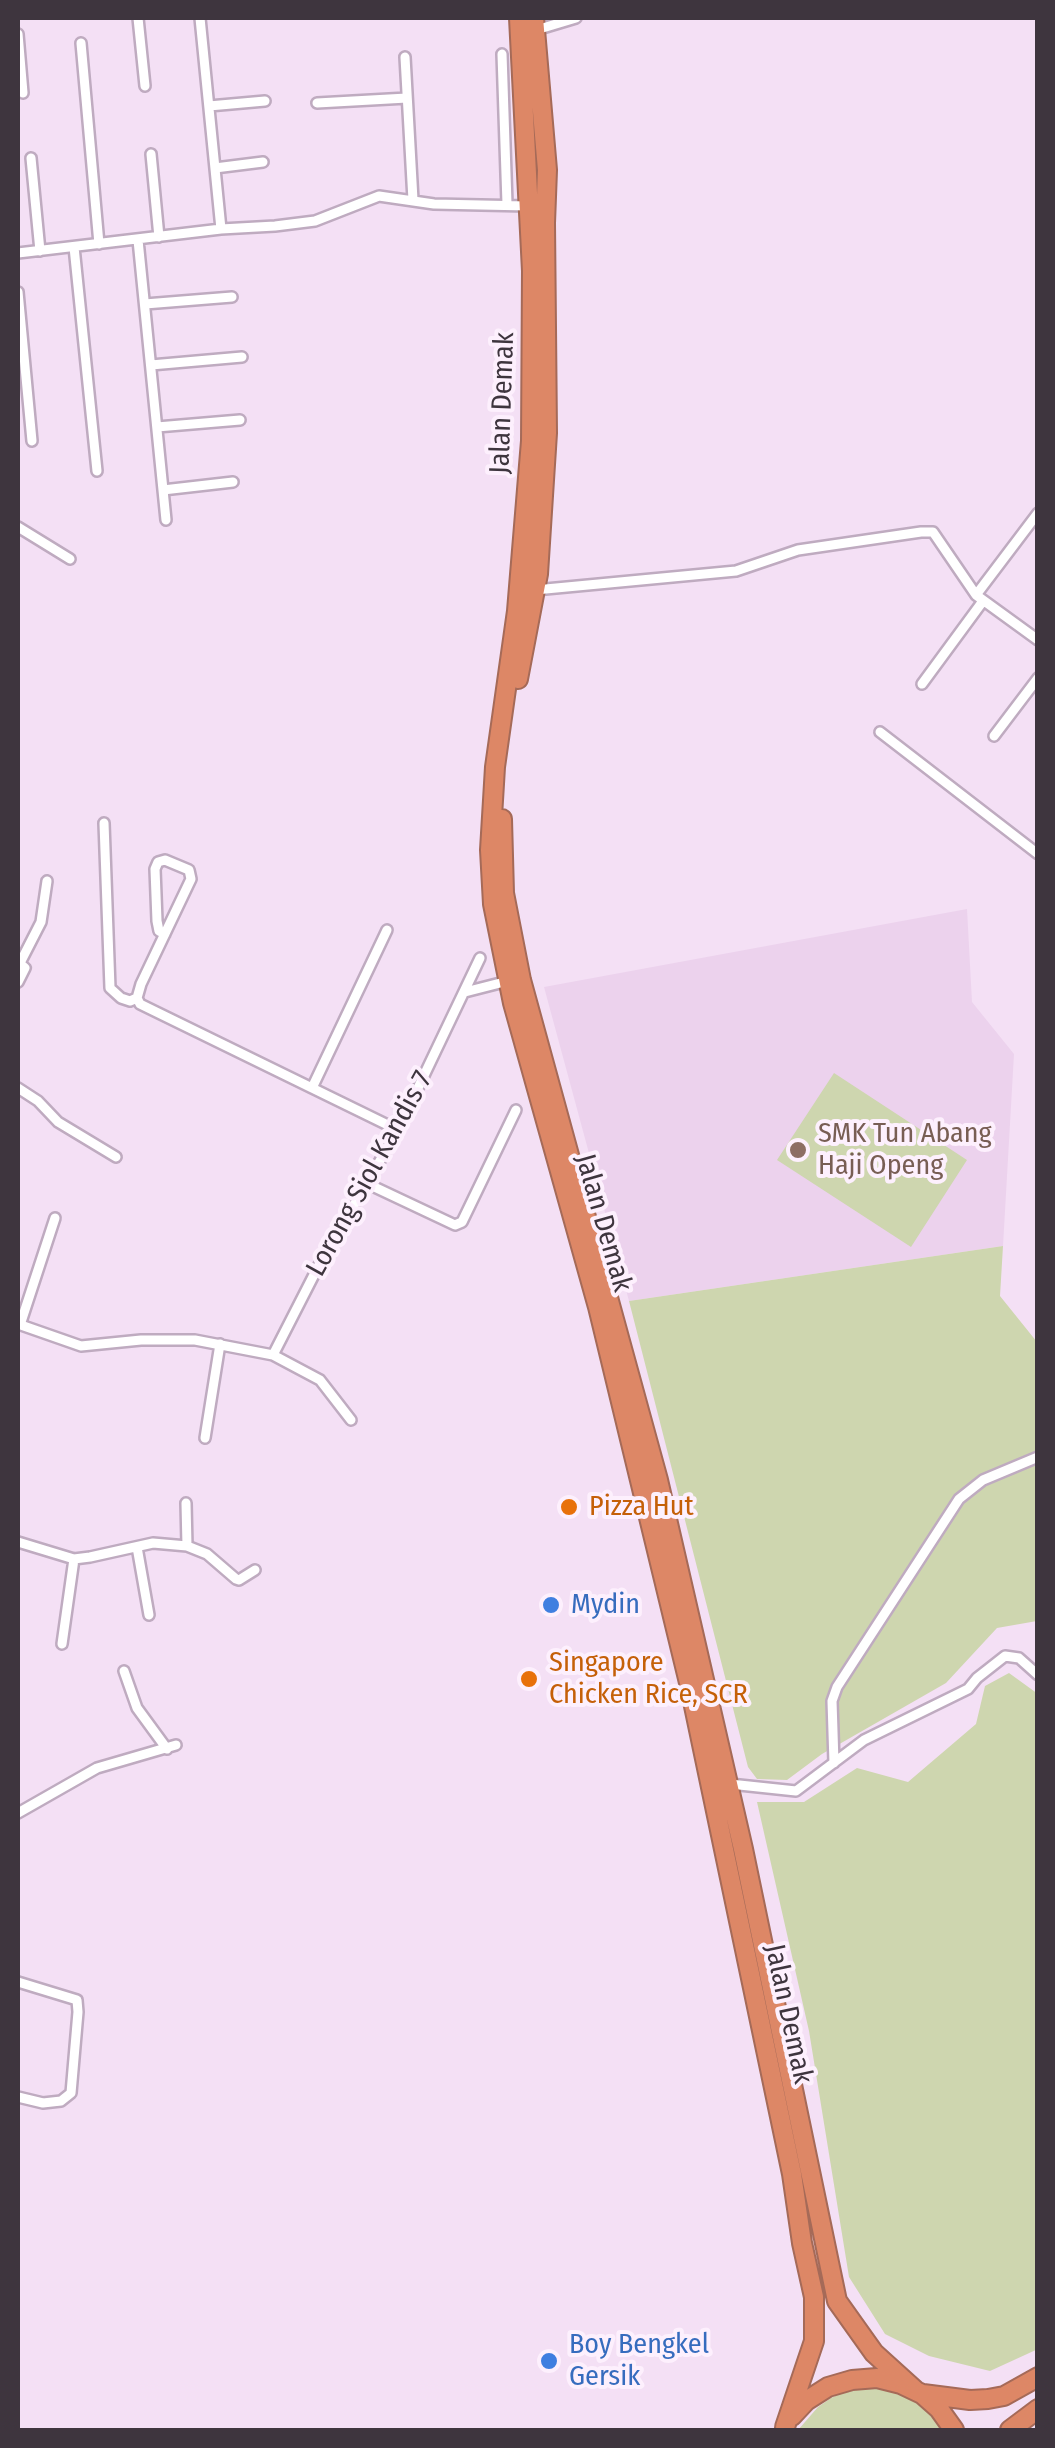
<!DOCTYPE html>
<html>
<head>
<meta charset="utf-8">
<style>
	body { margin:0 }
	#map { position:relative; width:1055px; height:2448px; overflow:hidden; background:#f4e0f5; font-family:"Fira Sans Condensed",sans-serif }
	canvas { display:block }
	.frame { position:absolute; inset:0; border:20px solid #3e353e; pointer-events:none }
</style>
</head>
<body>
<div id="map">
<canvas width="1055" height="2448"></canvas>
<div class="frame"></div>
</div>
<script>
const g = document.querySelector('canvas').getContext('2d');
g.lineJoin = 'round';
function paint(path, color) {
  g.fillStyle = color;
  g.fill(path, 'evenodd');
}
function toPath(rows) {
  const path = new Path2D();
  for (const r of rows) {
    path.moveTo(r[0], r[1]);
    for (let i = 2; i < r.length; i += 2) path.lineTo(r[i], r[i + 1]);
  }
  return path;
}
function strokePath(path, color, width, dash) {
  g.strokeStyle = color;
  g.lineWidth = width;
  g.lineCap = dash ? 'butt' : 'round';
  g.setLineDash(dash || []);
  g.stroke(path);
}
function write(font, color, halo, rows, align = 'center') {
  g.font = font + ' "Fira Sans Condensed",sans-serif';
  g.lineWidth = 8;
  g.setLineDash([]);
  g.textBaseline = 'middle';
  g.strokeStyle = halo;
  g.fillStyle = color;
  for (const [text, x, y, turn = 0] of rows) {
    g.save();
    g.translate(x, y);
    g.rotate((+turn || 0) * Math.PI / 180);
    g.textAlign = isNaN(turn) ? turn : align;
    if (halo) g.strokeText(text, 0, 0);
    g.fillText(text, 0, 0);
    g.restore();
  }
}
paint(toPath([
	[967,909,972,1002,1014,1054,1003,1246,629,1301,544,987]
]), '#ecd2ed');
paint(toPath([
	[834,1073,967,1160,911,1247,777,1160],
	[1003,1246,1000,1296,1037,1342,1037,1621,997,1628,946,1683,822,1754,787,1780,757,1779,748,1767,629,1301],
	[1009,1673,1038,1694,1038,2349,990,2371,929,2356,885,2334,849,2277,809,2031,757,1802,804,1802,857,1768,908,1782,976,1724,985,1686],
	[869,2387,896,2391,920,2402,930,2411,945,2430,798,2430,818,2407,831,2398,844,2392]
]), '#ced6af');
const street = toPath([
	[138,18,145,86],
	[200,18,221,229],
	[536,30,576,18],
	[18,34,23,93],
	[81,43,99,244],
	[502,54,507,204],
	[405,57,413,200],
	[317,103,407,98],
	[209,106,265,101],
	[151,154,159,237],
	[31,158,40,251],
	[215,168,263,162],
	[138,240,166,520],
	[74,247,97,471],
	[18,253,221,229,275,226,315,221,379,196,434,204,528,206],
	[18,292,32,441],
	[145,304,232,297],
	[151,365,242,357],
	[157,427,240,420],
	[163,490,233,482],
	[18,527,70,559],
	[535,590,736,571,798,550,921,532,933,532,976,595,1038,640],
	[976,595,1038,513],
	[922,684,983,601],
	[880,732,1038,854],
	[994,736,1038,678],
	[104,823,110,988,121,998,130,1001,137,998],
	[18,962,25,968,18,982],
	[20,963,41,922,47,881],
	[465,992,508,981],
	[137,998,140,1004,398,1130],
	[137,998,141,984,191,879,189,870,165,860,158,862,155,869,157,921,159,931,165,934],
	[18,1088,38,1101,58,1122,116,1157],
	[312,1088,387,930],
	[368,1184,455,1225,462,1222,516,1110],
	[18,1324,81,1346,141,1340,195,1340,273,1355,320,1380,351,1420],
	[20,1325,55,1218],
	[273,1355,320,1263,398,1130,480,958],
	[205,1438,220,1344],
	[186,1503,187,1546],
	[18,1542,74,1559,90,1557,153,1543,187,1546,207,1554,236,1579,239,1580,255,1570],
	[137,1547,149,1615],
	[62,1644,74,1559],
	[124,1671,137,1708,167,1749],
	[834,1763,832,1701,837,1687,959,1499,983,1480,1038,1457],
	[730,1784,796,1791,864,1740,968,1689,977,1678,1005,1656,1019,1658,1038,1675],
	[18,1813,97,1768,176,1745],
	[18,1982,77,2000,78,2012,71,2093,61,2101,43,2103,18,2097]
]);
const highway = toPath([
	[519,18,532,271,531,441,517,611,495,767,490,850,493,904,513,1003,598,1307,690,1687,792,2174,802,2243,814,2297,814,2341,785,2427],
	[518,679,538,574,547,433,545,223,547,170,534,18],
	[502,819,504,893,521,980,658,1480,743,1849,837,2301,874,2353,916,2391],
	[923,2394,970,2400,988,2399,1004,2396,1038,2377],
	[792,2416,806,2401,828,2387,852,2380,877,2378,901,2384,922,2394,939,2409,954,2430],
	[1010,2430,1038,2409]
]);
strokePath(street, '#bfabc0', 14);
strokePath(highway, '#a56a58', 22);
strokePath(street, '#fff', 9);
strokePath(highway, '#dd8766', 18);
for (const [x, y, r, color] of [
	[798,1150,10,"#8d6e63"],
	[569,1507,10,"#e8710a"],
	[551,1605,10,"#3f7fe0"],
	[529,1679,10,"#e8710a"],
	[549,2361,10,"#3f7fe0"]
]) {
  const dot = new Path2D();
  dot.arc(x, y, r, 0, 2 * Math.PI);
  g.fillStyle = color;
  g.fill(dot);
  strokePath(dot, '#fdf0fd', 4);
}
write('28px', '#3e353e', '#fdf0fd', [
	["Jalan Demak",503,403,-88],
	["Lorong Siol Kandis 7",370,1174,-61],
	["Jalan Demak",603,1223,74],
	["Jalan Demak",788,2014,78]
]);
write('28px', '#785e54', '#fdf0fd', [
	["SMK Tun Abang",818,1134],
	["Haji Openg",818,1166]
], 'left');
write('28px', '#c56008', '#fdf0fd', [
	["Pizza Hut",589,1507],
	["Singapore",549,1663],
	["Chicken Rice, SCR",549,1695]
], 'left');
write('28px', '#366cbe', '#fdf0fd', [
	["Mydin",571,1605],
	["Boy Bengkel",569,2345],
	["Gersik",569,2377]
], 'left');
</script>
</body>
</html>
